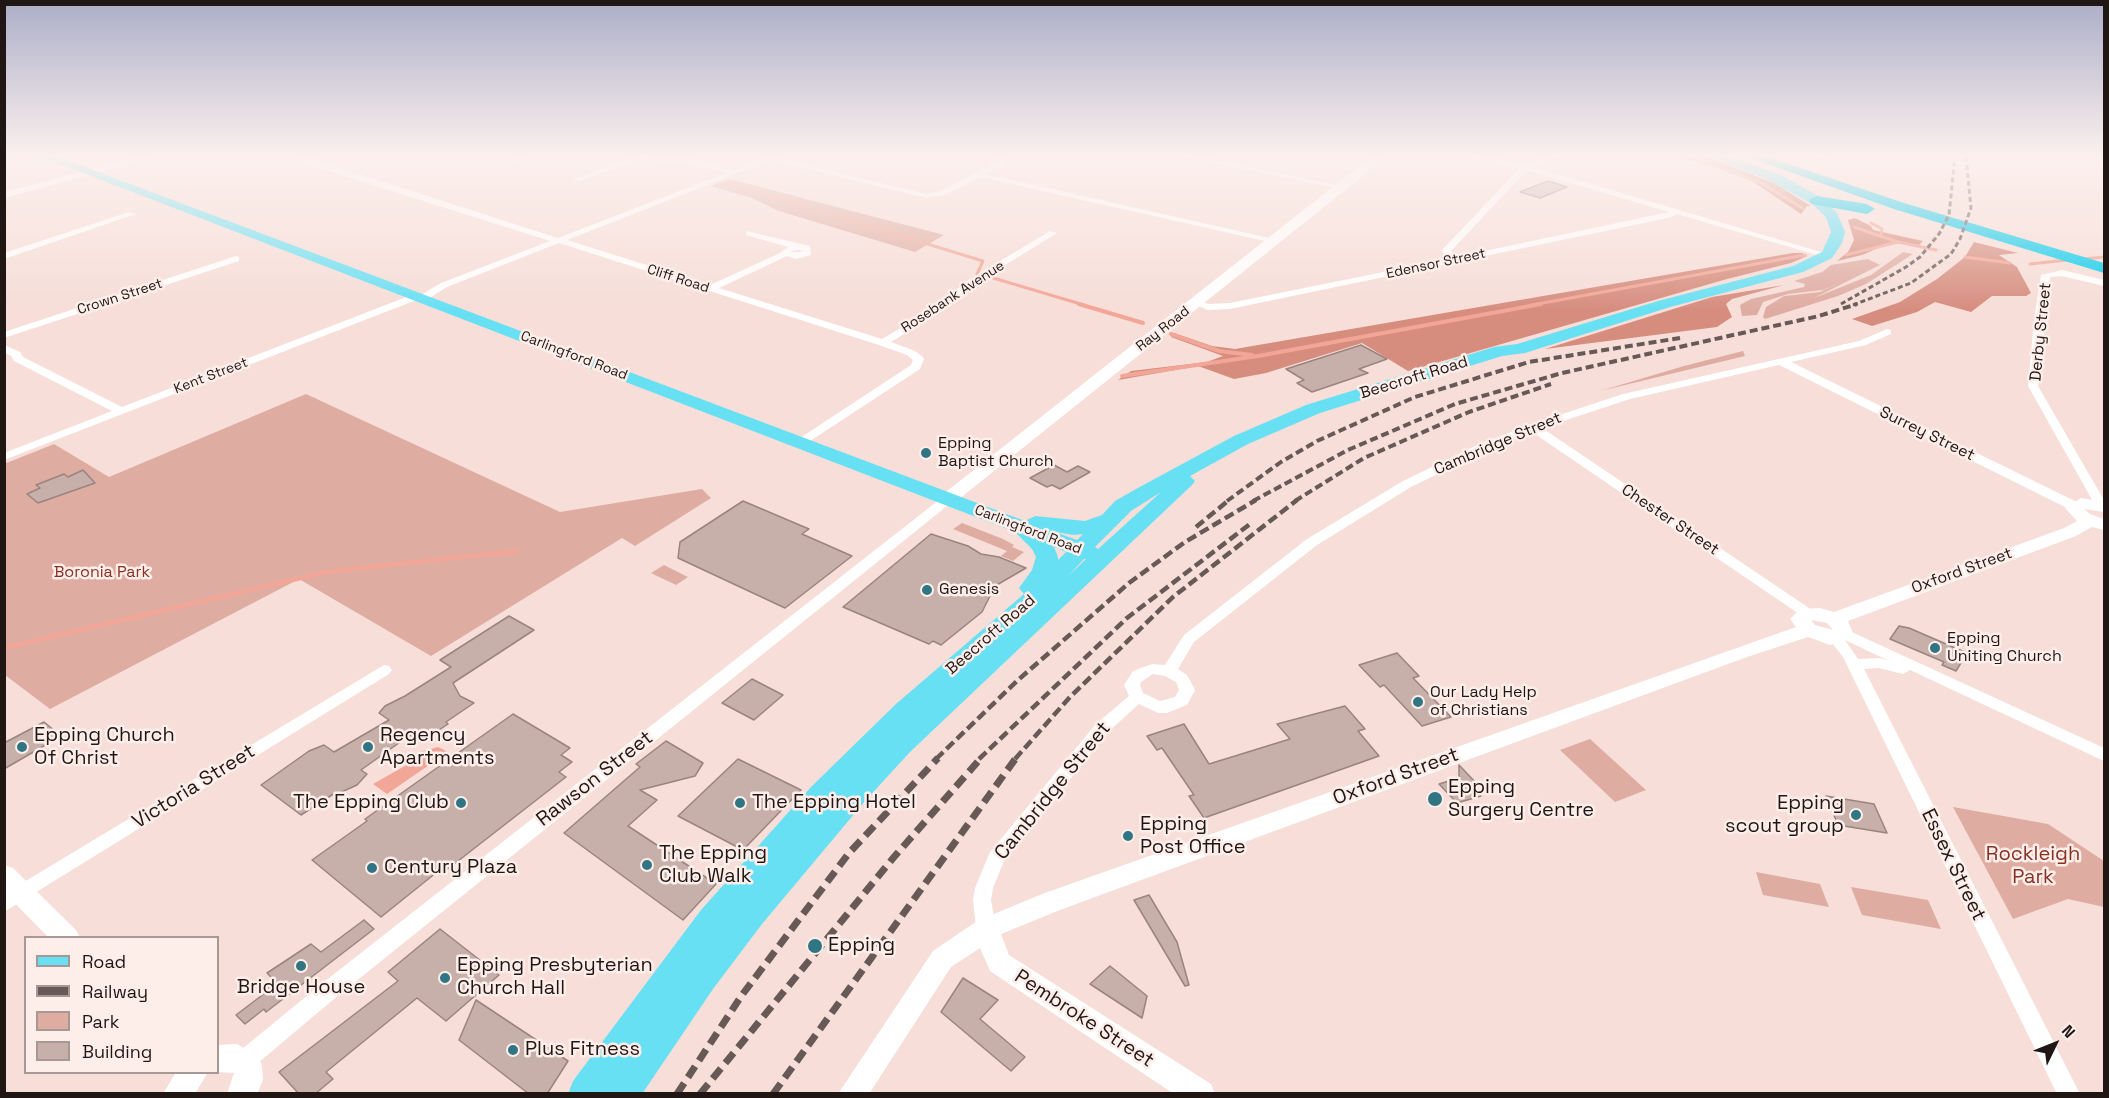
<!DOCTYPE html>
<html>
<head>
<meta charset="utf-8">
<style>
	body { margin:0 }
	#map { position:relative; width:2109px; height:1098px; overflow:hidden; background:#f7ded8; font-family:"Space Grotesk",sans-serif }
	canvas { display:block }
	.frame { position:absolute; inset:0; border:6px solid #201715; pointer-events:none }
	.legend { position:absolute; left:24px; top:936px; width:195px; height:138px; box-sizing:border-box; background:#fdeeea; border:2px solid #a59895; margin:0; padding:8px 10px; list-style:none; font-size:18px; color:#201715 }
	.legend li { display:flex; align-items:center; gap:12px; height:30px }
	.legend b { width:30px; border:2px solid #a59895 }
	.north { position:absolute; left:2025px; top:1014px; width:60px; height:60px; -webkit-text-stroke:4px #fdeeea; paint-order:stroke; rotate:47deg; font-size:16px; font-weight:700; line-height:24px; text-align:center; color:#201715 }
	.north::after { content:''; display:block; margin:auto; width:21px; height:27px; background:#201715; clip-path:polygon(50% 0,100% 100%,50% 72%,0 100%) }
</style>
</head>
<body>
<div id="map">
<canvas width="2109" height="1098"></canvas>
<div class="frame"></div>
<ul class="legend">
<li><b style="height:8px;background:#68e0f4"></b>Road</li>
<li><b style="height:8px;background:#675956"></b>Railway</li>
<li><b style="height:16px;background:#dfaca2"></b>Park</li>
<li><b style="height:16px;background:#c7afaa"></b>Building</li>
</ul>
<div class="north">N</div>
</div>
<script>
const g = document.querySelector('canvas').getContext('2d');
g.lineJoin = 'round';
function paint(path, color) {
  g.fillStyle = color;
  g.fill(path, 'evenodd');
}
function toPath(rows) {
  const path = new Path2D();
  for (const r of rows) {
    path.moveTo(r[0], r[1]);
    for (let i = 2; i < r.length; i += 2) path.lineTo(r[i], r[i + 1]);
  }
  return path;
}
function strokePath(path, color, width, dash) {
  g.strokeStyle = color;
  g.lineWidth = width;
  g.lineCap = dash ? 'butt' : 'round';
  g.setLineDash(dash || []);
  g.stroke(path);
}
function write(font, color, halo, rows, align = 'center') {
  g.font = font + ' "Space Grotesk",sans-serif';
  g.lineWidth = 5;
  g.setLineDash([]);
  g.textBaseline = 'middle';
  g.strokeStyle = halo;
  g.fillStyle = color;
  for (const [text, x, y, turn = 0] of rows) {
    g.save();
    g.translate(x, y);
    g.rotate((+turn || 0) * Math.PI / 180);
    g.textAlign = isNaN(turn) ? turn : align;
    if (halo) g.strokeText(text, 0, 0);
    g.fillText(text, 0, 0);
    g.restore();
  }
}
paint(toPath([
	[730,179,944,235,915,252,779,211,752,198,711,186],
	[1903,252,1913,254,1866,284,1838,296,1765,319,1763,317,1766,307,1784,296,1820,292,1841,282,1823,290,1788,294,1763,302,1757,315,1742,316,1740,305,1751,299,1804,287,1805,284,1794,281,1822,272,1831,265,1868,259,1880,265,1814,298,1871,275],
	[1743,351,1745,356,1600,391,1684,366],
	[306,394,560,512,702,489,711,498,635,546,622,538,431,656,299,579,50,709,5,675,4,464,54,444,109,477],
	[962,523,1003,539,1014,545,1012,547,1024,552,1013,561,1001,556,1007,551,953,529],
	[664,565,688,577,676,585,651,573],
	[1590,739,1646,790,1615,802,1560,750],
	[1953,807,2048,824,2104,861,2104,907,2068,899,2013,919],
	[1756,872,1820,884,1829,907,1763,895],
	[1851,887,1928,900,1941,929,1862,915]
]), '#dfaca2');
paint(toPath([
	[1675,156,1705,156,1774,183,1811,206,1807,206,1801,214,1743,175],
	[1855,218,1871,226,1873,230,1923,241,1919,245,1890,243,1862,255,1837,261,1848,252,1854,240,1848,220],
	[1974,242,2018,253,1999,255,2017,267,2031,293,2026,296,1992,296,1971,312,1935,302,1917,312,1872,326,1852,319,1900,302,1937,279,1965,257],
	[1793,253,1802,253,1807,256,1791,263,1727,279,1408,371,1362,343,1266,373,1234,379,1198,366,1118,380,1131,371,1207,362,1223,356,1171,337,1174,333,1212,346,1235,349],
	[1784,285,1732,299,1726,304,1732,317,1717,327,1545,349,1712,297]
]), '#d68d7e');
paint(toPath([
	[438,747,448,752,387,794,373,784,410,763,415,753]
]), '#f2a697');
strokePath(toPath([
	[1690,156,1761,183,1804,209],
	[728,183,983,261,977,274],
	[1871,223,1882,229,1881,236],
	[1854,227,1898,242,1936,250],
	[1846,255,1898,242],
	[1965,257,2010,263],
	[2084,259,2104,257],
	[2030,264,2067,260],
	[990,277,1084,305],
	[1532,305,1805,255]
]), '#f2a697', 3);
strokePath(toPath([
	[1079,304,1143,323],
	[1171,334,1219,351,1252,355],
	[1122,376,1258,356,1541,304]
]), '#f2a697', 4);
strokePath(toPath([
	[4,648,326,572,517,551]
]), '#f2a697', 4.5);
const building = toPath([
	[1548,181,1567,187,1540,198,1520,192,1548,181],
	[1361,345,1387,359,1359,369,1368,373,1312,392,1297,383,1304,380,1286,369,1361,345],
	[1054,465,1067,472,1078,466,1090,472,1060,489,1052,485,1047,487,1030,478,1054,465],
	[83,470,95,483,38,503,27,494,40,488,36,485,64,474,68,477,83,470],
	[743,501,809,529,802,534,852,556,785,608,678,558,680,542,743,501],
	[931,534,968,546,981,554,999,557,1026,568,995,586,982,612,941,645,933,641,929,644,843,607,931,534],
	[509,616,534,630,453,683,460,696,474,703,446,722,448,724,421,742,410,735,361,770,367,774,357,785,337,794,335,793,301,815,261,785,309,751,324,745,334,752,389,720,379,713,385,706,405,696,451,667,440,660,509,616],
	[1899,626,1909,628,1967,653,1956,671,1942,665,1944,662,1890,639,1899,626],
	[1397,653,1419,676,1413,678,1451,717,1422,726,1384,685,1380,687,1359,665,1397,653],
	[752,679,783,695,754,720,722,703,752,679],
	[1345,706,1365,729,1358,731,1379,756,1204,818,1189,796,1194,795,1162,748,1157,750,1147,736,1184,724,1209,764,1290,739,1277,724,1345,706],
	[513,714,570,748,561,755,572,762,559,772,566,777,440,875,437,872,381,917,312,860,367,821,365,819,513,714],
	[44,722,61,736,4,769,4,743,44,722],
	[666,741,703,763,695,776,640,790,657,800,628,826,716,884,683,920,564,833,640,767,636,764,666,741],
	[738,759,801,790,743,850,678,816,738,759],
	[1459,765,1477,784,1471,786,1481,796,1457,803,1439,784,1459,778,1459,765],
	[1826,796,1874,804,1887,833,1838,825,1826,796],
	[1149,895,1177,942,1189,985,1185,986,1134,900,1149,895],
	[364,920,374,929,266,1012,264,1009,245,1024,236,1015,265,993,262,990,274,980,267,973,311,944,321,952,364,920],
	[440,929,499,975,446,1021,417,998,326,1072,333,1079,315,1094,299,1094,279,1072,398,981,388,972,440,929],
	[1110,966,1147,996,1142,1018,1090,984,1110,966],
	[963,978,998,1000,980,1019,1025,1057,1011,1071,941,1012,963,978],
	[476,1000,568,1061,547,1094,529,1094,459,1040,476,1000]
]);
paint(building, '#c7afaa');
strokePath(building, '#9b847f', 1.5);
paint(toPath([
	[295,156,303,156,558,238,726,173,695,164,664,163,644,158,580,181,573,179,637,156,695,160,734,170,767,156,780,156,778,158,926,194,940,191,998,161,999,156,1007,156,1005,164,986,174,1278,240,1274,243,980,177,945,195,926,198,771,160,567,240,710,285,780,253,788,247,746,235,746,231,810,246,811,255,796,259,787,256,719,288,882,339,943,303,965,282,1050,231,1057,233,971,286,949,307,891,342,915,351,923,357,924,359,920,369,801,447,797,446,795,443,797,440,911,365,913,360,907,355,879,345,559,243,447,287,426,300,419,299,4,460,4,453,112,411,14,361,11,356,4,352,4,345,20,352,23,357,122,407,414,294,421,295,441,283,550,241,300,162,295,156],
	[799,250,803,252,791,252,792,251,799,250],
	[526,156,537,156,515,164,511,162,526,156],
	[1180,156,1195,156,1345,187,1341,189,1180,156],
	[1465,156,1481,156,1526,165,1549,156,1559,156,1534,167,1831,255,1824,257,1677,214,1668,218,1230,309,1208,310,1191,303,1196,300,1209,304,1230,303,1448,259,1442,251,1443,249,1520,168,1465,156],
	[1527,170,1669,212,1456,257,1451,251,1527,170],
	[1811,156,1838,156,1831,160,1811,156],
	[2094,156,2104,156,2104,161,2101,161,2094,156],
	[129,212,136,214,4,259,4,253,129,212],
	[236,256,239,257,239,261,4,338,4,332,236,256],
	[2062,270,2104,280,2104,286,2062,276,2050,277,2038,386,2104,500,2104,508,2101,509,2095,505,2028,386,2034,320,2041,275,2062,270],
	[1887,329,1891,330,1891,334,1866,345,1791,362,2079,503,2080,506,2079,509,2069,509,1779,365,1630,399,1542,428,1812,610,1814,613,1812,616,1807,618,1802,616,1532,432,1483,452,1411,487,1317,545,1194,642,1178,669,1187,675,1195,690,1187,705,1167,713,1158,713,1139,704,1108,732,1004,861,993,888,991,900,996,929,993,935,986,937,979,935,976,929,973,900,975,888,990,852,1096,724,1129,696,1124,685,1133,671,1152,664,1165,665,1184,635,1307,539,1403,481,1475,446,1529,425,1623,394,1859,341,1887,329],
	[1153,674,1165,676,1176,682,1179,690,1175,697,1160,701,1143,693,1140,685,1141,682,1153,674],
	[948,495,952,496,954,499,952,502,334,999,252,1068,244,1071,236,1068,233,1061,236,1054,320,985,944,496,948,495],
	[1843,628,2104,748,2104,761,1910,670,1903,674,1879,668,1864,669,2080,1094,2057,1094,1843,657,1828,638,1830,635,1843,628],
	[1845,640,1887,660,1879,658,1858,659,1845,640],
	[384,665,389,666,392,670,389,674,4,912,4,894,384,665]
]), '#fff');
paint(toPath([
	[143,156,159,156,4,198,4,192,143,156],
	[1372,156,1382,156,1374,167,954,503,942,503,940,499,942,495,1372,156],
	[2081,498,2104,502,2104,512,2084,509,2090,514,2104,519,2104,530,2092,527,2076,536,1848,621,1853,633,1850,638,1830,645,1808,637,1747,657,1060,910,1001,934,1009,955,1211,1084,1215,1094,1174,1094,990,971,980,948,951,967,869,1094,838,1094,933,951,977,921,1042,894,1796,627,1790,619,1800,609,1820,608,1834,612,2064,528,2077,521,2065,508,2081,498],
	[1811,620,1827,623,1833,630,1815,625,1811,620],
	[4,865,13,868,76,930,80,938,49,938,4,892,4,865],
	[237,1044,258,1056,262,1066,263,1080,257,1094,227,1094,234,1073,217,1072,218,1045,237,1044],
	[176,1072,208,1072,195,1094,163,1094,176,1072]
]), '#fff');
paint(toPath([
	[39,156,56,156,1025,521,1035,516,1085,521,1102,515,1115,501,1136,489,1234,436,1306,405,1494,347,1517,344,1658,301,1793,266,1822,252,1831,232,1826,217,1812,204,1769,180,1708,156,1726,156,1779,174,1822,198,1837,213,1845,232,1842,243,1832,258,1803,272,1670,307,1525,353,1502,356,1320,413,1248,444,1190,476,1195,481,1192,485,910,752,865,801,762,924,713,989,642,1094,568,1094,573,1081,701,910,811,787,896,704,1024,594,1019,588,1032,570,1036,557,1032,549,1015,532,39,156],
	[1161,492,1098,549,1095,547,1131,511,1161,492],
	[1055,532,1074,535,1083,534,1077,540,1055,532],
	[1054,547,1066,552,1058,560,1058,557,1054,547],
	[1084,559,1086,559,1068,576,1084,559]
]), '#68e0f4');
paint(toPath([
	[1745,156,1765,156,1904,203,2104,263,2104,273,1894,209,1745,156],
	[1817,196,1867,204,1875,209,1867,214,1812,204,1809,201,1812,198,1817,196]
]), '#03cced');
strokePath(toPath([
	[1841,304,1906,267,1920,257,1939,234,1949,215,1955,156],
	[1853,305,1911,283,1951,254,1960,239,1971,208,1966,156]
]), '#675956', 3, [5, 3]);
strokePath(toPath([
	[1227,501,1281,462,1317,441,1415,397,1529,362,1680,338],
	[1253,501,1348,450,1455,404,1562,373,1819,316,1857,304],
	[1295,501,1364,458,1469,412,1551,384]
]), '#675956', 4, [8, 4]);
strokePath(toPath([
	[1196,527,1229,500],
	[936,759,1018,680,1129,583,1185,542,1256,500],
	[979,759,1127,618,1250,524],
	[1015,759,1070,697,1173,597,1297,500]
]), '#675956', 4.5, [10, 4.5]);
strokePath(toPath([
	[677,1094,742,995,849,853,938,758],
	[700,1094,894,857,981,758],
	[773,1094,1016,758]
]), '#675956', 7, [13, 7]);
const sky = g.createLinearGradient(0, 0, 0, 310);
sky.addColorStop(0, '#acaec8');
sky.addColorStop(0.5, '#fbf0ed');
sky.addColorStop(1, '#fbf0ed00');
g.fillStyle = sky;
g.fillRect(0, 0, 2109, 310);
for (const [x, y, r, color] of [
	[926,453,6,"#307584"],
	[927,590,6,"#307584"],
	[1935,648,6,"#307584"],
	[1418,702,6,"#307584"],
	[22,747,6,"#307584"],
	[368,747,6,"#307584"],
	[1435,799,8,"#307584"],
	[461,803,6,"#307584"],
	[740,803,6,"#307584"],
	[1856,815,6,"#307584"],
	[1128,836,6,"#307584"],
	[647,865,6,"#307584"],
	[372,868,6,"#307584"],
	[815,946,8,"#307584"],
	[301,966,6,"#307584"],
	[445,978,6,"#307584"],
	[513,1050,6,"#307584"]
]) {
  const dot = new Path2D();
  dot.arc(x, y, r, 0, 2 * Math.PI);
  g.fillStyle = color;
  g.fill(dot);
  strokePath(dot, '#fdeeea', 2);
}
write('14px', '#201715', '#fdeeea', [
	["Edensor Street",1436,264,-12],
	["Cliff Road",678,279,18],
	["Crown Street",120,297,-18],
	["Rosebank Avenue",953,297,-33],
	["Ray Road",1163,329,-38],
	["Carlingford Road",574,356,21],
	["Kent Street",211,376,-21],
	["Carlingford Road",1028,530,21]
]);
write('16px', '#201715', '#fdeeea', [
	["Derby Street",2041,332,-84],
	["Beecroft Road",1414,378,-17],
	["Surrey Street",1927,434,26],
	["Cambridge Street",1498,444,-23],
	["Chester Street",1670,520,34],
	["Oxford Street",1962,571,-20],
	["Beecroft Road",991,635,-41]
]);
write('16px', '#201715', '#fdeeea', [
	["Epping",938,444],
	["Baptist Church",938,462],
	["Genesis",939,590],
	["Epping",1947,639],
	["Uniting Church",1947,657],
	["Our Lady Help",1430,693],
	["of Christians",1430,711]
], 'left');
write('16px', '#883022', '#fdeeea', [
	["Boronia Park",102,573]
]);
write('20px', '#201715', '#fdeeea', [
	["Epping Church",34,736],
	["Of Christ",34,759],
	["Regency",380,736],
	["Apartments",380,759],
	["Epping",1448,788],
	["Surgery Centre",1448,811],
	["The Epping Club",449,803,"right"],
	["The Epping Hotel",752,803],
	["Epping",1844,804,"right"],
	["scout group",1844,827,"right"],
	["Epping",1140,825],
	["Post Office",1140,848],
	["The Epping",659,854],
	["Club Walk",659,877],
	["Century Plaza",384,868],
	["Epping",828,946],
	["Epping Presbyterian",457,966],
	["Church Hall",457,989],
	["Bridge House",301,988,"center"],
	["Plus Fitness",525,1050]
], 'left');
write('20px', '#201715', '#fdeeea', [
	["Oxford Street",1396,777,-20],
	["Rawson Street",595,779,-38],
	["Victoria Street",194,787,-32],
	["Cambridge Street",1053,791,-51],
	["Essex Street",1953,865,64],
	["Pembroke Street",1084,1019,33]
]);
write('20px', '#883022', '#fdeeea', [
	["Rockleigh",2033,855],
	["Park",2033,878]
]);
</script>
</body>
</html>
